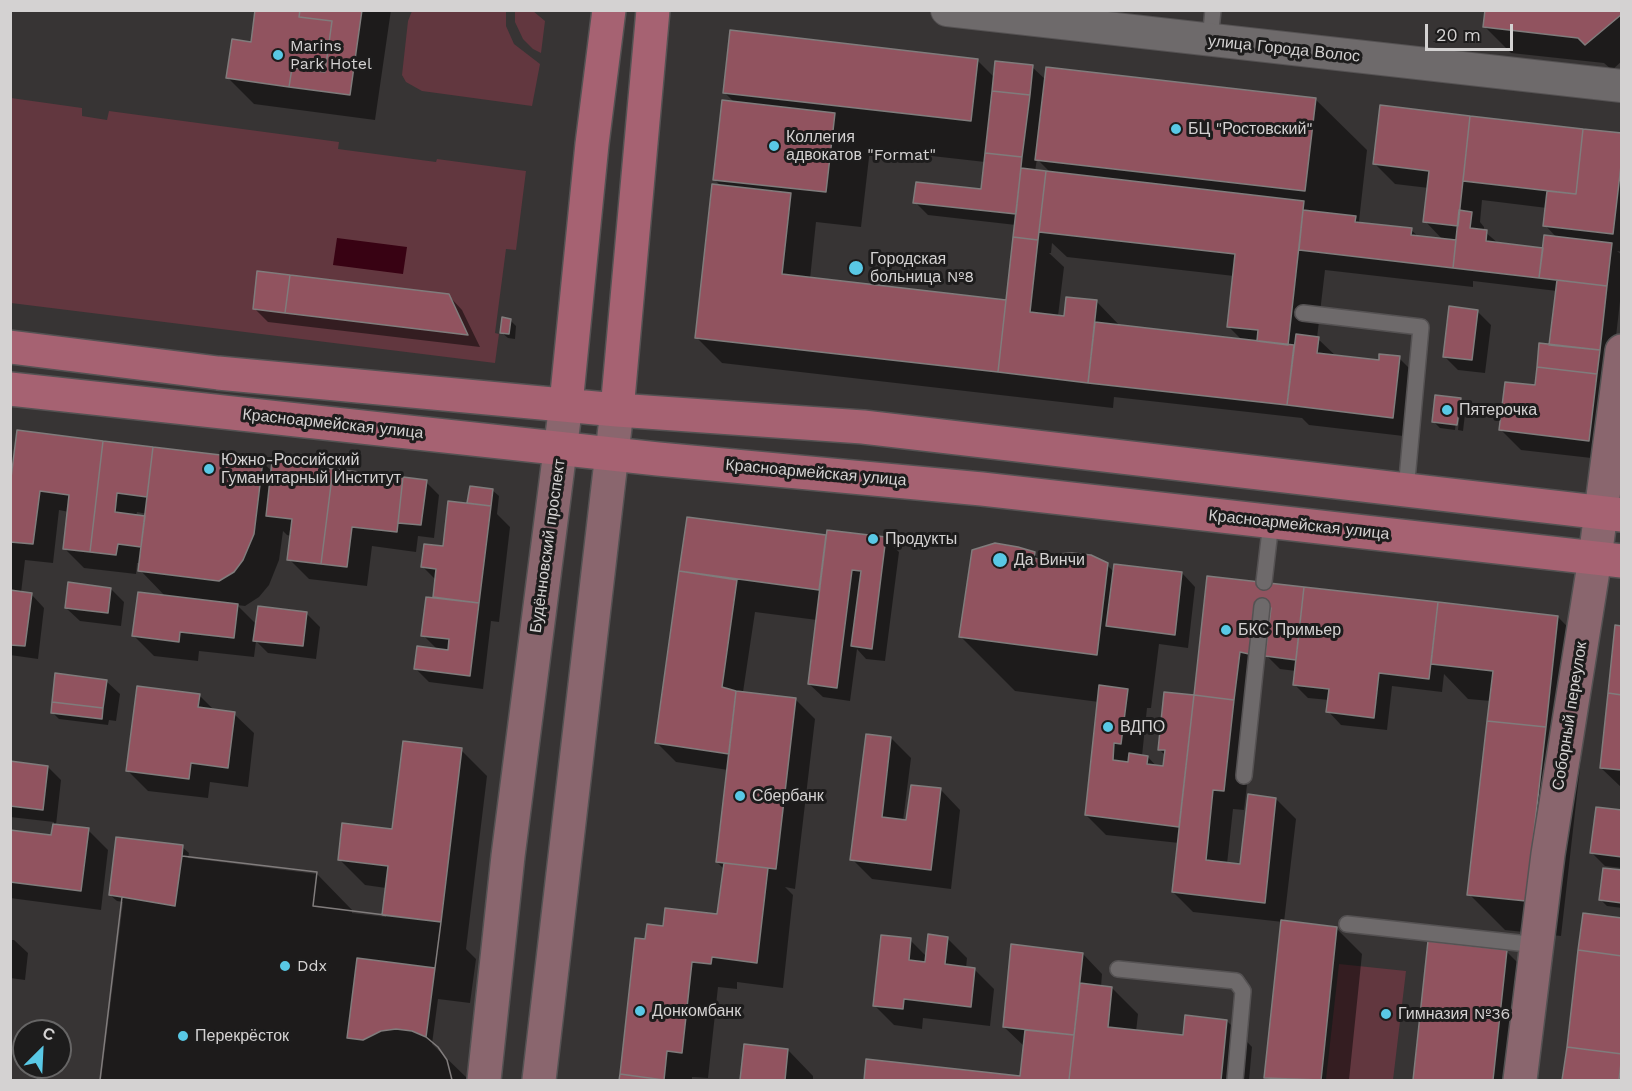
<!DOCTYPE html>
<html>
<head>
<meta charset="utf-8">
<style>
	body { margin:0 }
	#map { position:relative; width:1632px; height:1091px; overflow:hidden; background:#373434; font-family:"Work Sans",sans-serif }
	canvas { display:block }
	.frame { position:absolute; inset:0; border:12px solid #d4d2d2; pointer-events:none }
	.north { position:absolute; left:12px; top:1019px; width:60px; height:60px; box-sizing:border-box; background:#1d1c1c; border:2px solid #666565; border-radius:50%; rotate:24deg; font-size:16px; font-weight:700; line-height:24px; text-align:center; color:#d4d2d2 }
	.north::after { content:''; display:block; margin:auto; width:21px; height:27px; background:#59c8e5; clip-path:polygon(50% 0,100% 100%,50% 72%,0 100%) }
	.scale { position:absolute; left:1425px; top:24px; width:88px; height:27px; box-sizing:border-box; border:3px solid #d4d2d2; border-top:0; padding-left:8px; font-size:18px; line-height:21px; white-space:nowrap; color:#d4d2d2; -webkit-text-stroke:4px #1d1c1c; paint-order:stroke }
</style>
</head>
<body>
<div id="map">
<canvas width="1632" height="1091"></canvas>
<div class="frame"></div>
<div class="north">С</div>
<div class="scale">20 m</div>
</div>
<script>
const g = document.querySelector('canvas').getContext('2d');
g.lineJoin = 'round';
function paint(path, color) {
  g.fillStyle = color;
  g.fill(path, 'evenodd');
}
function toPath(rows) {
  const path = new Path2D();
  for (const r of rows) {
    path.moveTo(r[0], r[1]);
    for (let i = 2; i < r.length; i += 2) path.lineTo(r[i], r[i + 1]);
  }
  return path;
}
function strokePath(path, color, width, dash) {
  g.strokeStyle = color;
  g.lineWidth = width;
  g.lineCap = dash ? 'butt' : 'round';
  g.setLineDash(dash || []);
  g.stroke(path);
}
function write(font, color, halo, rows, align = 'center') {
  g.font = font + ' "Work Sans",sans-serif';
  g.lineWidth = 6;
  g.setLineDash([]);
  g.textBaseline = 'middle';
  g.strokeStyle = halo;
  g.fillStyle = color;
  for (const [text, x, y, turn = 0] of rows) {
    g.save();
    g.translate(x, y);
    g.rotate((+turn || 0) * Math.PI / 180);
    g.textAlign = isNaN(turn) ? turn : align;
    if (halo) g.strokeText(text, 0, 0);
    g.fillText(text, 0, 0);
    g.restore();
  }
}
paint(toPath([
	[515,10,533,11,545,21,541,53,533,49,523,39,515,22],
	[412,11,506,11,506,26,514,44,540,64,532,106,422,91,406,82,402,75,408,21],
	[11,98,82,108,82,116,107,120,109,111,339,142,338,149,436,162,437,159,526,171,516,250,506,249,495,333,499,334,495,363,11,303],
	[1339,964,1406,971,1393,1080,1326,1079]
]), '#62373f');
paint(toPath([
	[337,238,407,247,403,274,333,265]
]), '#380213');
paint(toPath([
	[257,10,391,10,375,120,254,104,228,78,252,43],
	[1622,10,1622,61,1612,70,1604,63,1511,53,1485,27],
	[977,60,995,78,1032,67,1046,80,1315,99,1367,150,1359,221,1361,224,1411,230,1419,237,1443,240,1425,221,1429,188,1395,184,1375,164,1381,107,1622,135,1622,252,1617,251,1622,255,1622,284,1610,389,1609,460,1521,450,1501,430,1536,387,1551,346,1557,291,1473,281,1473,287,1325,270,1317,338,1337,357,1380,362,1399,358,1419,378,1412,437,1309,425,1302,418,1114,397,1113,408,722,363,696,337,722,187,714,179,735,103,724,92],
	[870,149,985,162,982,191,915,202,928,215,1016,225,1007,302,810,279,816,222,861,227],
	[1037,159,1051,173,1035,171],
	[1482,200,1547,208,1545,225,1558,239,1544,250,1499,244,1484,231,1484,227,1480,222],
	[1052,243,1067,257,1234,276,1228,326,1243,341,1121,327,1097,302,1065,317,1058,316,1064,267,1049,253,1051,253],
	[449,296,462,310,480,347,268,322,254,308],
	[1477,311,1491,325,1485,373,1458,370,1445,357],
	[510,320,516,326,515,339,508,338,501,332],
	[1460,399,1466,406,1463,431,1458,430,1461,403,1458,403,1455,430,1440,428,1434,422],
	[262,462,273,472,426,482,439,495,434,538,418,536,416,552,372,546,367,586,309,579,289,559,291,536,287,535,283,531,279,560,269,585,259,597,245,606,237,605,257,625,306,613,320,627,316,659,268,653,256,641,254,657,199,651,198,661,154,656,134,636,166,597,140,570,141,563,137,563,136,574,84,568,64,548,69,512,59,510,53,563,25,560,21,593,31,594,44,608,38,659,10,655,10,473,13,476],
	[137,512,147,514,146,518,136,516],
	[492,490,499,496,497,514,510,527,499,622,491,621,483,689,429,682,416,669,438,650,423,635,434,599,436,580,423,567,444,548,472,505,469,503],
	[688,519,825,536,827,538,885,539,899,552,885,661,866,659,857,649,850,701,823,697,809,684,817,620,755,612,743,692,795,699,815,719,795,889,785,887,793,895,783,988,737,982,737,989,718,987,708,1078,692,1077,692,1080,620,1080,636,940,647,941,664,928,718,915,724,869,717,862,728,770,676,762,656,742],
	[1034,554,1041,561,1058,564,1107,565,1114,572,1182,573,1195,587,1188,648,1159,644,1151,708,1147,708,1142,756,1148,757,1157,767,1165,767,1166,756,1159,749,1165,694,1199,698,1209,577,1558,617,1593,653,1561,936,1505,930,1469,894,1491,701,1468,699,1444,674,1442,692,1392,686,1387,730,1341,725,1328,711,1329,700,1308,698,1295,685,1296,671,1280,669,1267,656,1271,619,1267,618,1244,810,1233,809,1227,864,1242,866,1276,799,1296,819,1284,922,1336,928,1362,954,1349,1080,1269,1080,1266,1078,1283,922,1193,912,1173,892,1179,843,1106,835,1086,815,1099,702,1015,691,961,637],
	[111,589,124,602,121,626,80,621,66,608],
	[1622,628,1622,788,1601,768],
	[106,681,120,694,116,721,109,720,108,725,59,719,52,712],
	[199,695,215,711,234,714,254,733,248,787,210,782,208,798,148,791,128,771],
	[891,738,911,758,903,821,907,822,941,790,960,810,951,889,872,879,852,859],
	[461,750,487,776,466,949,476,959,470,1003,438,999,432,1044,469,1080,101,1080,123,902,117,901,110,895,182,847,189,853,188,858,317,874,352,910,352,913,386,917,386,888,365,885,339,859,393,831],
	[10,763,48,767,61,780,56,825,88,830,108,850,101,910,10,898,10,831,53,837,54,822,10,817],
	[1622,812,1622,868,1605,866,1592,853],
	[1622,872,1622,908,1607,906,1601,900],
	[1622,919,1622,1080,1563,1080,1568,1046],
	[947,938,967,958,966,968,974,969,994,989,990,1026,923,1018,922,1029,894,1025,874,1005,910,940,927,957],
	[10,940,14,940,28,953,25,980,10,978],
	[1430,943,1506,951,1532,977,1521,1080,1415,1080],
	[1083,954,1102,974,1101,987,1112,988,1138,1014,1136,1032,1184,1037,1227,1021,1252,1047,1249,1080,865,1080,868,1060,1022,1077,1025,1047,1004,1027],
	[745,1046,788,1050,813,1076,813,1080,741,1080]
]), '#0007');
const building = toPath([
	[255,10,300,10,299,17,332,21,325,72,292,68,289,87,226,78,232,39,251,42,255,10],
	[300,10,362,10,350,95,289,87,292,68,325,72,332,21,299,17,300,10],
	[1485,10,1622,10,1622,14,1585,45,1578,38,1483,27,1485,10],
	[730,30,978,59,971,121,723,93,730,30],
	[995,61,1033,65,1030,95,992,91,995,61],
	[1046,67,1316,98,1305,191,1035,160,1046,67],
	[992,91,1030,95,1022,157,985,153,992,91],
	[722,100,835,113,826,192,713,180,722,100],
	[1380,105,1470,116,1458,226,1423,222,1429,171,1373,164,1380,105],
	[1470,116,1583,129,1576,194,1463,181,1470,116],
	[1583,129,1622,133,1622,157,1613,234,1543,226,1547,191,1576,194,1583,129],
	[985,153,1022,157,1016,214,913,203,916,182,981,189,985,153],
	[1021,168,1046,171,1038,240,1013,237,1021,168],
	[1046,171,1304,201,1288,345,1257,341,1258,330,1227,327,1235,254,1039,232,1046,171],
	[712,184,791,193,782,274,1006,300,998,372,695,338,712,184],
	[1303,210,1356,216,1355,222,1412,228,1411,235,1456,240,1453,268,1299,250,1303,210],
	[1459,210,1472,212,1470,228,1487,230,1486,241,1543,248,1539,278,1453,268,1459,210],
	[1544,235,1612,243,1607,286,1539,278,1544,235],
	[1013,237,1038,240,1030,312,1064,316,1066,297,1097,300,1088,383,998,372,1013,237],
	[257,271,290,275,285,313,253,309,257,271],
	[290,275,449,294,468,335,285,313,290,275],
	[1557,280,1607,286,1600,350,1549,345,1557,280],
	[1449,306,1478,310,1472,360,1443,357,1449,306],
	[502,317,511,319,509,334,500,333,502,317],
	[1095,322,1294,345,1287,405,1088,383,1095,322],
	[1296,334,1319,337,1317,353,1379,360,1379,354,1400,356,1393,418,1287,405,1296,334],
	[1539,343,1600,350,1597,374,1537,367,1539,343],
	[1537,367,1597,374,1589,441,1499,430,1505,382,1535,385,1537,367],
	[1435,395,1461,398,1457,425,1432,422,1435,395],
	[17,430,103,441,90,552,63,549,69,495,40,491,33,544,10,542,10,486,17,430],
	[103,441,153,447,147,497,117,493,115,512,145,516,141,547,118,544,116,555,90,552,103,441],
	[153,447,263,460,254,534,243,560,234,572,219,581,138,571,153,447],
	[272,461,333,469,321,564,287,560,292,519,266,516,272,461],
	[333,469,403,477,397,532,352,527,347,567,321,564,333,469],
	[403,477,427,480,421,525,398,523,403,477],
	[470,486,493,489,491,506,467,503,470,486],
	[448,501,491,506,479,603,433,597,436,569,421,567,424,544,443,546,448,501],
	[687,517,826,535,819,590,679,571,687,517],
	[827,530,886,537,872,649,851,646,861,571,852,570,837,688,808,684,827,530],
	[995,543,1018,547,1035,552,1034,558,1057,562,1057,554,1072,553,1091,555,1108,563,1097,655,959,637,972,550,995,543],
	[1114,564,1182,572,1175,635,1106,626,1114,564],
	[679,571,737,580,722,687,736,691,729,754,655,743,679,571],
	[1207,576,1304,587,1296,660,1265,656,1271,608,1254,606,1249,654,1240,652,1234,700,1194,695,1207,576],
	[68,582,111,588,108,613,65,608,68,582],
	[1304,587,1438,602,1429,679,1379,673,1374,718,1326,712,1329,689,1293,685,1304,587],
	[10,590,32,593,25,646,10,645,10,590],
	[138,592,238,604,234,638,180,632,179,642,132,636,138,592],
	[426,597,479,603,470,676,414,669,417,646,448,650,449,639,421,636,426,597],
	[1438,602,1558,616,1546,727,1487,721,1493,671,1431,664,1438,602],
	[258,606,307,612,303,646,253,641,258,606],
	[1615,625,1622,626,1622,695,1608,693,1615,625],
	[55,673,107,680,103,708,52,702,55,673],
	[1099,685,1128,689,1121,744,1114,743,1113,760,1128,762,1129,753,1148,756,1147,764,1163,766,1165,750,1158,750,1164,692,1194,695,1179,827,1085,815,1099,685],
	[137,686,200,694,198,707,235,712,228,768,191,763,189,779,126,771,137,686],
	[736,691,796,698,776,869,716,862,736,691],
	[1608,693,1622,695,1622,770,1600,768,1608,693],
	[1194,695,1234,700,1224,791,1213,790,1206,860,1240,864,1248,794,1276,798,1265,903,1172,892,1194,695],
	[52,702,103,708,102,719,51,713,52,702],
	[1487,721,1546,727,1526,901,1467,895,1487,721],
	[866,734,891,737,882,817,906,820,911,785,941,788,931,870,850,860,866,734],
	[403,741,462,748,441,922,382,915,388,866,338,860,342,823,392,829,403,741],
	[10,761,48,766,43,810,10,806,10,761],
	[1596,807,1622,810,1622,857,1590,853,1596,807],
	[53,824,89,828,81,891,10,882,10,830,51,835,53,824],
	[116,837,183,845,182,856,317,872,313,906,441,922,426,1037,438,1047,447,1060,452,1080,100,1080,122,897,109,895,116,837],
	[182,856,317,872,313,906,441,922,435,968,357,958,347,1038,363,1040,381,1031,396,1029,412,1031,426,1037,438,1047,447,1060,452,1080,100,1080,122,897,175,906,182,856],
	[724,863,768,868,757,963,712,957,711,964,692,962,682,1053,667,1051,664,1080,620,1074,635,938,645,939,647,924,663,926,665,908,717,914,724,863],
	[1603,868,1622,870,1622,903,1599,900,1603,868],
	[1583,913,1622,918,1622,956,1578,950,1583,913],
	[1281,920,1337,927,1321,1080,1264,1078,1281,920],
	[928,934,948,937,945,964,975,968,971,1007,904,999,903,1009,873,1006,881,935,911,938,909,960,925,962,928,934],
	[1428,941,1507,950,1493,1080,1413,1080,1428,941],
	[1011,944,1083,953,1074,1035,1003,1027,1011,944],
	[1578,950,1622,956,1622,1054,1567,1047,1578,950],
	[1080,983,1112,987,1108,1027,1183,1035,1185,1015,1227,1020,1221,1080,1069,1080,1080,983],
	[1025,1030,1074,1035,1069,1080,864,1080,866,1059,1020,1076,1025,1030],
	[744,1044,788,1049,785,1080,740,1080,744,1044],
	[1567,1047,1622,1054,1619,1080,1562,1080,1567,1047],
	[620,1074,664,1080,669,1080,619,1080,620,1074]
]);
paint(building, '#91535f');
strokePath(building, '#807c7c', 1.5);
const lane = toPath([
	[1210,40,1213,10],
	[1303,313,1421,327,1406,490],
	[1264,582,1271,522],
	[1244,776,1262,606],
	[1347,924,1537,945],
	[1118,969,1236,981,1243,991,1235,1080]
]);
const street = toPath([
	[947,10,1622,86]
]);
const secondary = toPath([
	[484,1080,508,856,566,404],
	[539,1080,617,410],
	[1520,1080,1548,854,1595,558,1622,351]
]);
const primary = toPath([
	[10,347,218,373,617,410,863,427,1622,515],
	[10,389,658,459,982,489,1622,561],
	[566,404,592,144,609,10],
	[617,410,653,10]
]);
strokePath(lane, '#555253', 18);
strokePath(street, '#555253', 34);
strokePath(secondary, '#555253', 36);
strokePath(primary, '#555253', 36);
strokePath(lane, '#6e6a6b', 15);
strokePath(street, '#6e6a6b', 32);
strokePath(secondary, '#8a666e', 33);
strokePath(primary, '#a66272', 33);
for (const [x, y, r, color] of [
	[278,55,6,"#59c8e5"],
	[1176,129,6,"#59c8e5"],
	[774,146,6,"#59c8e5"],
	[856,268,8,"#59c8e5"],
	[1447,410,6,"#59c8e5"],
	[209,469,6,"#59c8e5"],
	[873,539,6,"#59c8e5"],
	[1000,560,8,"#59c8e5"],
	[1226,630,6,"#59c8e5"],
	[1108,727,6,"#59c8e5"],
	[740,796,6,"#59c8e5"],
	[285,966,6,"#59c8e5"],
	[640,1011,6,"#59c8e5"],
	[1386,1014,6,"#59c8e5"],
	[183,1036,6,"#59c8e5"]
]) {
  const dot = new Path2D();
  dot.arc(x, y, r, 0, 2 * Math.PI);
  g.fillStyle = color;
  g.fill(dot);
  strokePath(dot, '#1d1c1c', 2);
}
write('16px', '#d4d2d2', '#1d1c1c', [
	["Marins",290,46],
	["Park Hotel",290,64],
	["БЦ \"Ростовский\"",1188,129],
	["Коллегия",786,137],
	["адвокатов \"Format\"",786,155],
	["Городская",870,259],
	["больница №8",870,277],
	["Пятерочка",1459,410],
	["Южно-Российский",221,460],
	["Гуманитарный Институт",221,478],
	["Продукты",885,539],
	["Да Винчи",1014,560],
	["БКС Примьер",1238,630],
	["ВДПО",1120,727],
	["Сбербанк",752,796],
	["Ddx",297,966],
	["Донкомбанк",652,1011],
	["Гимназия №36",1398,1014],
	["Перекрёсток",195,1036]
], 'left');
write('16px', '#d4d2d2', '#1d1c1c', [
	["улица Города Волос",1284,49,6],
	["Красноармейская улица",333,424,6],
	["Красноармейская улица",816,473,5],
	["Красноармейская улица",1299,525,6],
	["Будённовский проспект",548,546,-82],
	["Соборный переулок",1570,716,-81]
]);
</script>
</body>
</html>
